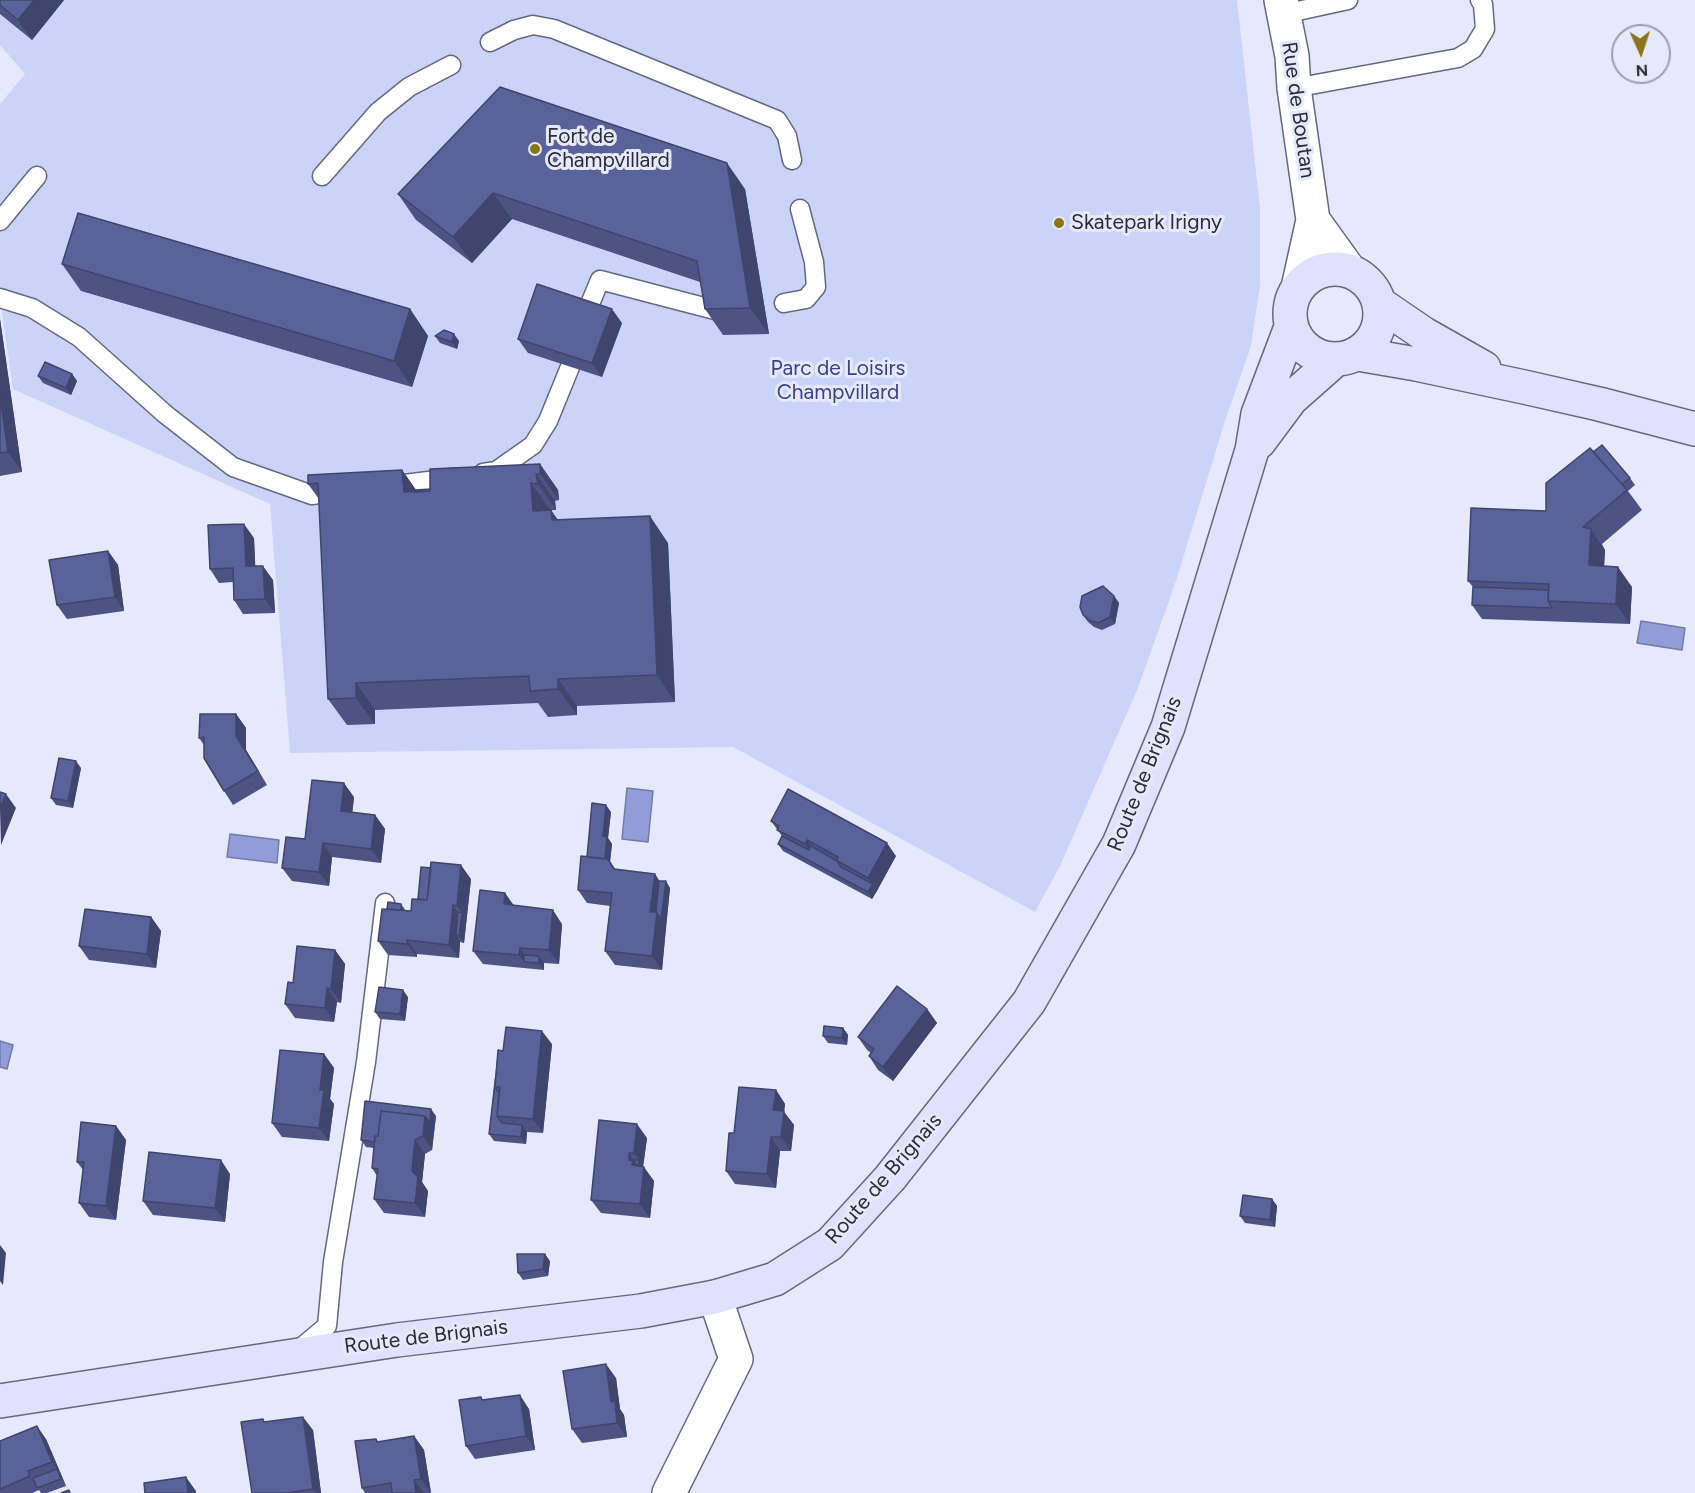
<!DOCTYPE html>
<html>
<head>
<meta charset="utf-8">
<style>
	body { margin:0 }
	#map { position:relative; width:1695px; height:1493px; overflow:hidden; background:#e6e9fb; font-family:Figtree,sans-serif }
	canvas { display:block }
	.north { position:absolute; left:1611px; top:24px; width:60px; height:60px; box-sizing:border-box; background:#e6e9fb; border:2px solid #9b9ead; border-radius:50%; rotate:177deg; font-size:16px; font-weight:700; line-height:24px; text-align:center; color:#2b2d38 }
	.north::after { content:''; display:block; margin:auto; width:21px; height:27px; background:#897619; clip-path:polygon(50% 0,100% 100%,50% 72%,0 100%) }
</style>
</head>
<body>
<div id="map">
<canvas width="1695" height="1493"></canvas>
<div class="north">N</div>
</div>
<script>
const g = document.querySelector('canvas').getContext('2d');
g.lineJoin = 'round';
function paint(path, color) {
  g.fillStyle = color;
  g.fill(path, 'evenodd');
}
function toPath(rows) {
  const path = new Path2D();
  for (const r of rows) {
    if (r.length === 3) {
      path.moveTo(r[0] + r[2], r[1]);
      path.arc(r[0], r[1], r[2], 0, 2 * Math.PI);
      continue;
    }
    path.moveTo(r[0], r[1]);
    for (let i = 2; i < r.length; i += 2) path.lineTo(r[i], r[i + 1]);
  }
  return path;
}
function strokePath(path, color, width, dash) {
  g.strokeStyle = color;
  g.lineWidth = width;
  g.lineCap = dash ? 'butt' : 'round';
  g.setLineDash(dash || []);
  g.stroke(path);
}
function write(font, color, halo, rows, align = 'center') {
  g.font = font + ' Figtree,sans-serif';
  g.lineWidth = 6;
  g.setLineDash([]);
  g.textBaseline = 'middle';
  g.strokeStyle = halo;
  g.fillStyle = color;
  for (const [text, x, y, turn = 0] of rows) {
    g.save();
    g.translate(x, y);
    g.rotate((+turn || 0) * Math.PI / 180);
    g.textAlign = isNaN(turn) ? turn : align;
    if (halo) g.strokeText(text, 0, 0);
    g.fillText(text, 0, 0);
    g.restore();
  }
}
paint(toPath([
	[0,0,1237,0,1260,208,1260,285,1251,346,1224,424,1176,581,1138,688,1060,866,1035,912,733,747,290,753,270,504,13,389,0,299,0,104,25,74,0,45]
]), '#cbd3f8');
const water = toPath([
	[1641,621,1685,628,1682,650,1637,643,1641,621],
	[627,788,653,791,648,842,622,839,627,788],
	[230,834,279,840,277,863,227,857,230,834],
	[0,1041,13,1045,7,1069,0,1067,0,1041]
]);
paint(water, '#929cd8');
strokePath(water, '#737ba8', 1.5);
const lane = toPath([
	[1284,14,1348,0],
	[490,42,514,30,533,25,554,29,777,120,787,136,792,160],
	[1294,88,1458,58,1473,49,1485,29,1483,4,1480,0],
	[322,176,378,112,409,87,451,65],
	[0,221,37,176],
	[0,298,32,308,79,337,165,414,233,467,312,495,339,491],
	[784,303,806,299,816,287,814,262,800,209],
	[587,311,600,280,719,311],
	[483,473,496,471,533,445,548,421,570,367],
	[388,486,453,478],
	[296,1352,327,1326,333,1262,366,1062,385,903]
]);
const street = toPath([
	[1281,0,1292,56,1294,88,1313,220,1298,288],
	[1313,220,1349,270],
	[669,1493,736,1359,715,1297]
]);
const secondary = toPath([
	[1335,314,45],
	[1380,304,1424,334,1484,368],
	[1358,354,1416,364,1524,387,1599,404,1695,429],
	[1259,442,1291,399,1335,360],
	[0,1401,397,1340,641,1311,715,1297,775,1279,830,1244,890,1178,1029,1002,1119,844,1168,727,1252,450,1258,414,1291,327]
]);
strokePath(lane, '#646982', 21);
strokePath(street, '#646982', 36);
strokePath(secondary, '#646982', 36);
strokePath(lane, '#fff', 18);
strokePath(street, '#fff', 33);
strokePath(secondary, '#dee2fc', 33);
paint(toPath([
	[0,0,64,0,32,40,0,14],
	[745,189,769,334,723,335,705,309,700,282,512,219,472,263,416,220,398,194],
	[62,264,410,309,428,336,412,387,81,291],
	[0,319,22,472,0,476],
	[622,323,602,377,528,353,518,339],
	[435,336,459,341,457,349,440,343],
	[72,374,77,381,71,395,43,383,38,376],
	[1593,452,1630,478,1635,485,1628,491,1642,510,1602,544,1605,550,1604,566,1632,587,1630,624,1482,619,1472,605,1473,587,1468,581,1546,511],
	[540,464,558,490,559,500,555,501,556,510,550,510,557,519,668,543,675,702,577,706,577,715,548,717,538,703,375,710,375,724,347,725,328,699,319,499,308,484,402,470,416,490,430,489],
	[254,538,255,566,273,580,275,613,243,614,234,600,233,582,219,583,210,569],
	[108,551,118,565,124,611,67,619,57,605],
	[1114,596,1119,603,1115,624,1102,630,1094,627,1088,622,1083,615],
	[236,714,246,728,246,750,267,785,233,805,224,791,204,745,199,738],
	[81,768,73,808,56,805,51,798],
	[354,797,352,813,375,815,385,829,381,863,332,857,329,886,292,881,282,868,305,839],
	[611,812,608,838,612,844,610,862,616,870,655,874,659,881,670,888,662,970,615,965,605,951,610,906,587,903,578,890,587,857],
	[771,821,896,856,872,899,783,851,778,844,782,836],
	[471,879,464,943,460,942,459,958,417,954,417,957,388,955,378,941,406,911,411,911,418,899],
	[505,893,513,906,562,924,559,964,544,963,544,970,483,964,473,951],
	[151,917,161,931,156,968,89,960,79,946],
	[335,950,345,964,341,1003,337,1002,334,1022,295,1018,285,1004,293,983],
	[408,997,405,1021,380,1019,375,1012],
	[927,1009,937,1023,893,1081,878,1070,869,1056,871,1053,867,1050,858,1037],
	[843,1028,848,1035,847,1045,828,1043,823,1036],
	[552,1044,543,1133,527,1132,526,1144,494,1141,489,1134,498,1050,503,1051],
	[324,1054,334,1068,330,1099,334,1104,329,1141,282,1137,272,1123],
	[776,1090,785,1104,784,1112,794,1125,791,1151,780,1151,776,1188,735,1184,726,1171,734,1133],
	[436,1116,432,1150,425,1154,422,1182,428,1191,425,1217,384,1213,374,1199,377,1176,372,1168,374,1148,366,1147,361,1140],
	[599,1120,647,1138,643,1167,654,1181,650,1218,601,1213,591,1200],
	[116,1126,126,1140,116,1220,89,1217,79,1203,83,1170,77,1162],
	[230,1174,225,1222,153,1215,143,1201],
	[1272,1199,1277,1206,1275,1227,1245,1223,1240,1216],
	[550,1261,548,1276,523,1280,518,1273],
	[616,1378,620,1409,624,1415,627,1437,582,1443,572,1429],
	[483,1400,529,1409,535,1450,475,1459,466,1446],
	[265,1422,313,1430,321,1493,252,1493],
	[414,1436,424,1450,431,1493,365,1493,362,1488,376,1439,379,1442],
	[46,1439,66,1486,47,1493,41,1493,39,1490,32,1493,0,1493,0,1441]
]), '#4d5484');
paint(toPath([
	[34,0,64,0,32,40,18,20],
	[727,163,745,189,769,334,750,308],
	[493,193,512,219,472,263,453,237],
	[410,309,428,336,412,387,394,361],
	[612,309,622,323,602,377,592,363],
	[0,319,22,472,8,452,0,396],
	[454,334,459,341,457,349,452,342],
	[72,374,77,381,71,395,66,388],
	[540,464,558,490,559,500,540,474],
	[402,470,421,497,404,492],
	[536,474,555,501,556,510,538,484],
	[531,483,550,510,551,538,533,511],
	[551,510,570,537,552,520],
	[650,516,668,543,675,702,657,675],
	[244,524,254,538,256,580,246,566],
	[1591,529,1605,550,1603,585,1589,565],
	[108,551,118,565,124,611,115,597],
	[263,566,273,580,275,613,265,599],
	[1618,567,1632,587,1630,624,1616,604],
	[1114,596,1119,603,1115,624,1110,617],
	[558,679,577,706,577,715,558,689],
	[356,683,375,710,375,724,356,698],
	[236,714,246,728,246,750,267,785,236,736],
	[76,761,81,768,73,808,68,801],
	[344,783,354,797,351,825,341,811],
	[6,794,16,808,1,845,0,809],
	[606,805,611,812,608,838,612,844,610,862,618,873,604,865,603,836],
	[375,815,385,829,381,863,371,849],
	[807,840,816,853,814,857,805,844],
	[323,843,332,857,329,886,319,872],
	[887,843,896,856,877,891,868,878],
	[461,865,471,879,464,943,459,936,456,935,460,942,459,958,449,945,453,905,461,917,462,913,457,906],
	[655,874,664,888,661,918,666,926,662,970,652,956,650,912],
	[666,881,670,888,666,926,661,919],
	[873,884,877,891,872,899,868,892],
	[505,893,515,907,504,904],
	[401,904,406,911,400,917],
	[553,910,562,924,559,964,549,950],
	[151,917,161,931,156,968,147,954],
	[407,940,417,954,417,957,407,944],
	[520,948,529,961,524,962,519,955],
	[335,950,345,964,341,1003,331,989],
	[539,956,544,963,544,970,539,963],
	[327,988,337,1002,334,1022,325,1008],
	[403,990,408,997,405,1021,400,1014],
	[927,1009,937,1023,893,1081,883,1067],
	[843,1028,848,1035,847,1045,842,1038],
	[542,1031,552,1044,543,1133,533,1119],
	[324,1054,334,1068,330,1099,334,1104,329,1141,319,1128,320,1090],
	[776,1090,785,1104,784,1112,794,1125,791,1151,781,1137,773,1110],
	[431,1109,436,1116,432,1150,423,1136,425,1116],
	[637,1124,647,1138,643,1167,634,1153],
	[522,1125,527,1132,526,1144,521,1137],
	[116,1126,126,1140,116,1220,106,1206],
	[771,1137,780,1151,776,1188,767,1174],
	[415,1140,425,1154,422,1182,428,1191,425,1217,415,1203,412,1171],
	[629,1153,638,1166,639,1160,643,1167,642,1179,629,1160],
	[221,1160,230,1174,225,1222,215,1208],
	[644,1167,654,1181,650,1218,640,1204],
	[1272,1199,1277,1206,1275,1227,1270,1220],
	[0,1245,6,1253,3,1285,0,1281],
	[545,1254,550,1261,548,1276,543,1269],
	[606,1364,616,1378,620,1409,624,1415,627,1437,617,1423,611,1402],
	[520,1395,529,1409,535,1450,526,1436],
	[303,1417,313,1430,321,1493,315,1493,313,1489],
	[37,1426,46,1439,66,1486,61,1479,57,1469,52,1462],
	[414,1436,424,1450,431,1493,421,1479],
	[186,1477,196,1491,196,1493,188,1493],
	[414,1480,424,1493,416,1493]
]), '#3f456c');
const building = toPath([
	[0,0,34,0,18,20,0,5,0,0],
	[500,87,727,163,750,308,705,309,697,261,493,193,453,237,398,194,500,87],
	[78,213,410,309,394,361,62,264,78,213],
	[537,284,612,309,592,363,518,339,537,284],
	[444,330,454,334,452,342,435,336,444,330],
	[45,362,72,374,66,388,38,376,45,362],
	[0,396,8,452,0,453,0,396],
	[1602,445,1630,478,1622,484,1593,452,1602,445],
	[1590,448,1627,490,1583,527,1591,529,1589,565,1618,567,1616,604,1548,601,1549,584,1468,581,1471,508,1546,511,1546,483,1590,448],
	[540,464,540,474,536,474,538,484,531,483,533,511,551,510,552,520,650,516,657,675,558,679,558,689,530,691,529,676,356,683,356,698,328,699,318,483,308,484,308,475,402,470,404,492,430,491,430,469,540,464],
	[430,489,430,491,416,492,416,490,430,489],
	[244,524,246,566,263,566,265,599,234,600,233,568,210,569,208,525,244,524],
	[108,551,115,597,57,605,49,560,108,551],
	[1103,586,1114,596,1110,617,1098,623,1089,620,1083,615,1080,607,1082,596,1103,586],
	[1473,587,1548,590,1548,601,1552,608,1472,605,1473,587],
	[200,714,236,714,236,736,258,771,224,791,204,758,204,737,199,738,200,714],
	[59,758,76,761,68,801,51,798,59,758],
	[312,780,344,783,341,811,375,815,371,849,323,843,319,872,282,868,286,837,305,839,312,780],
	[788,789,887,843,868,878,836,860,838,857,807,840,805,844,777,830,779,826,771,821,788,789],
	[0,792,6,794,0,809,0,792],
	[592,803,606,805,603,836,607,837,605,859,587,857,592,803],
	[782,836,809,850,811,846,837,861,841,867,873,884,868,892,778,844,782,836],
	[581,856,608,859,614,869,655,874,650,912,657,912,652,956,605,951,612,893,578,890,581,856],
	[431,862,461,865,457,906,453,905,449,945,407,940,407,944,378,941,382,909,411,911,412,899,427,900,431,862],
	[421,867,431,868,427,900,418,899,421,867],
	[659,881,666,881,661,919,656,912,659,881],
	[480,890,505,893,504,904,553,910,549,950,520,948,519,955,473,951,480,890],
	[388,902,401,904,401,910,387,909,388,902],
	[85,909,151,917,147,954,79,946,85,909],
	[458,912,462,913,459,936,456,935,458,912],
	[297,946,335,950,331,989,327,988,325,1008,285,1004,288,982,293,983,297,946],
	[524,955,539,956,539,963,524,962,524,955],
	[897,986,927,1009,883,1067,869,1056,874,1049,858,1037,897,986],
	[379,987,403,990,400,1014,375,1012,379,987],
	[824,1026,843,1028,842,1038,823,1036,824,1026],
	[506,1027,542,1031,533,1119,497,1116,500,1087,495,1087,498,1050,503,1051,506,1027],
	[280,1050,324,1054,320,1090,324,1090,319,1128,272,1123,280,1050],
	[496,1074,495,1087,499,1093,497,1116,502,1123,522,1125,521,1137,489,1134,496,1074],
	[739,1087,776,1090,773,1110,784,1111,781,1137,771,1137,767,1174,726,1171,729,1133,734,1133,739,1087],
	[365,1101,431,1109,430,1123,425,1116,381,1111,378,1136,375,1136,375,1142,361,1140,365,1101],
	[381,1111,425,1116,423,1136,415,1140,412,1171,418,1177,415,1203,374,1199,378,1169,372,1168,375,1136,378,1136,381,1111],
	[599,1120,637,1124,634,1153,629,1153,629,1160,633,1161,632,1165,644,1167,640,1204,591,1200,599,1120],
	[81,1122,116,1126,106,1206,79,1203,84,1162,77,1162,81,1122],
	[149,1152,221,1160,215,1208,143,1201,149,1152],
	[634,1160,639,1160,638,1166,637,1166,634,1160],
	[1243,1195,1272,1199,1270,1220,1240,1216,1243,1195],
	[517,1254,545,1254,543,1269,518,1273,517,1254],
	[606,1364,611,1402,615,1401,617,1423,572,1429,563,1371,606,1364],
	[520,1395,526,1436,466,1446,459,1400,481,1397,482,1400,520,1395],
	[303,1417,313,1489,287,1493,252,1493,241,1422,263,1419,264,1422,303,1417],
	[37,1426,52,1462,28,1471,30,1476,0,1489,0,1441,37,1426],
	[414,1436,421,1479,414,1480,416,1493,392,1493,391,1483,362,1488,355,1441,376,1439,377,1442,414,1436],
	[57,1469,61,1479,37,1488,33,1478,57,1469],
	[186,1477,188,1493,145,1493,144,1483,186,1477],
	[69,1490,70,1493,61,1493,69,1490]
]);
paint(building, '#5a629a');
strokePath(building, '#3f456c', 1.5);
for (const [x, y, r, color] of [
	[535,149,6,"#897619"],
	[1059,223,6,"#897619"]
]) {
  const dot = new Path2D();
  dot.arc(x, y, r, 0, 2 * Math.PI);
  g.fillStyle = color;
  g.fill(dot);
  strokePath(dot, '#e6e9fb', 2);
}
write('21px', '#2b2d38', '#e6e9fb', [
	["Rue de Boutan",1298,110,82],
	["Route de Brignais",1145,774,-68],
	["Route de Brignais",884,1179,-49],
	["Route de Brignais",426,1337,-7]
]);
write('21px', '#2b2d38', '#e6e9fb', [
	["Fort de",547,137],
	["Champvillard",547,161],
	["Skatepark Irigny",1071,223]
], 'left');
write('21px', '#3b4189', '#e6e9fb', [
	["Parc de Loisirs",838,369],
	["Champvillard",838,393]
]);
</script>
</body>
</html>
